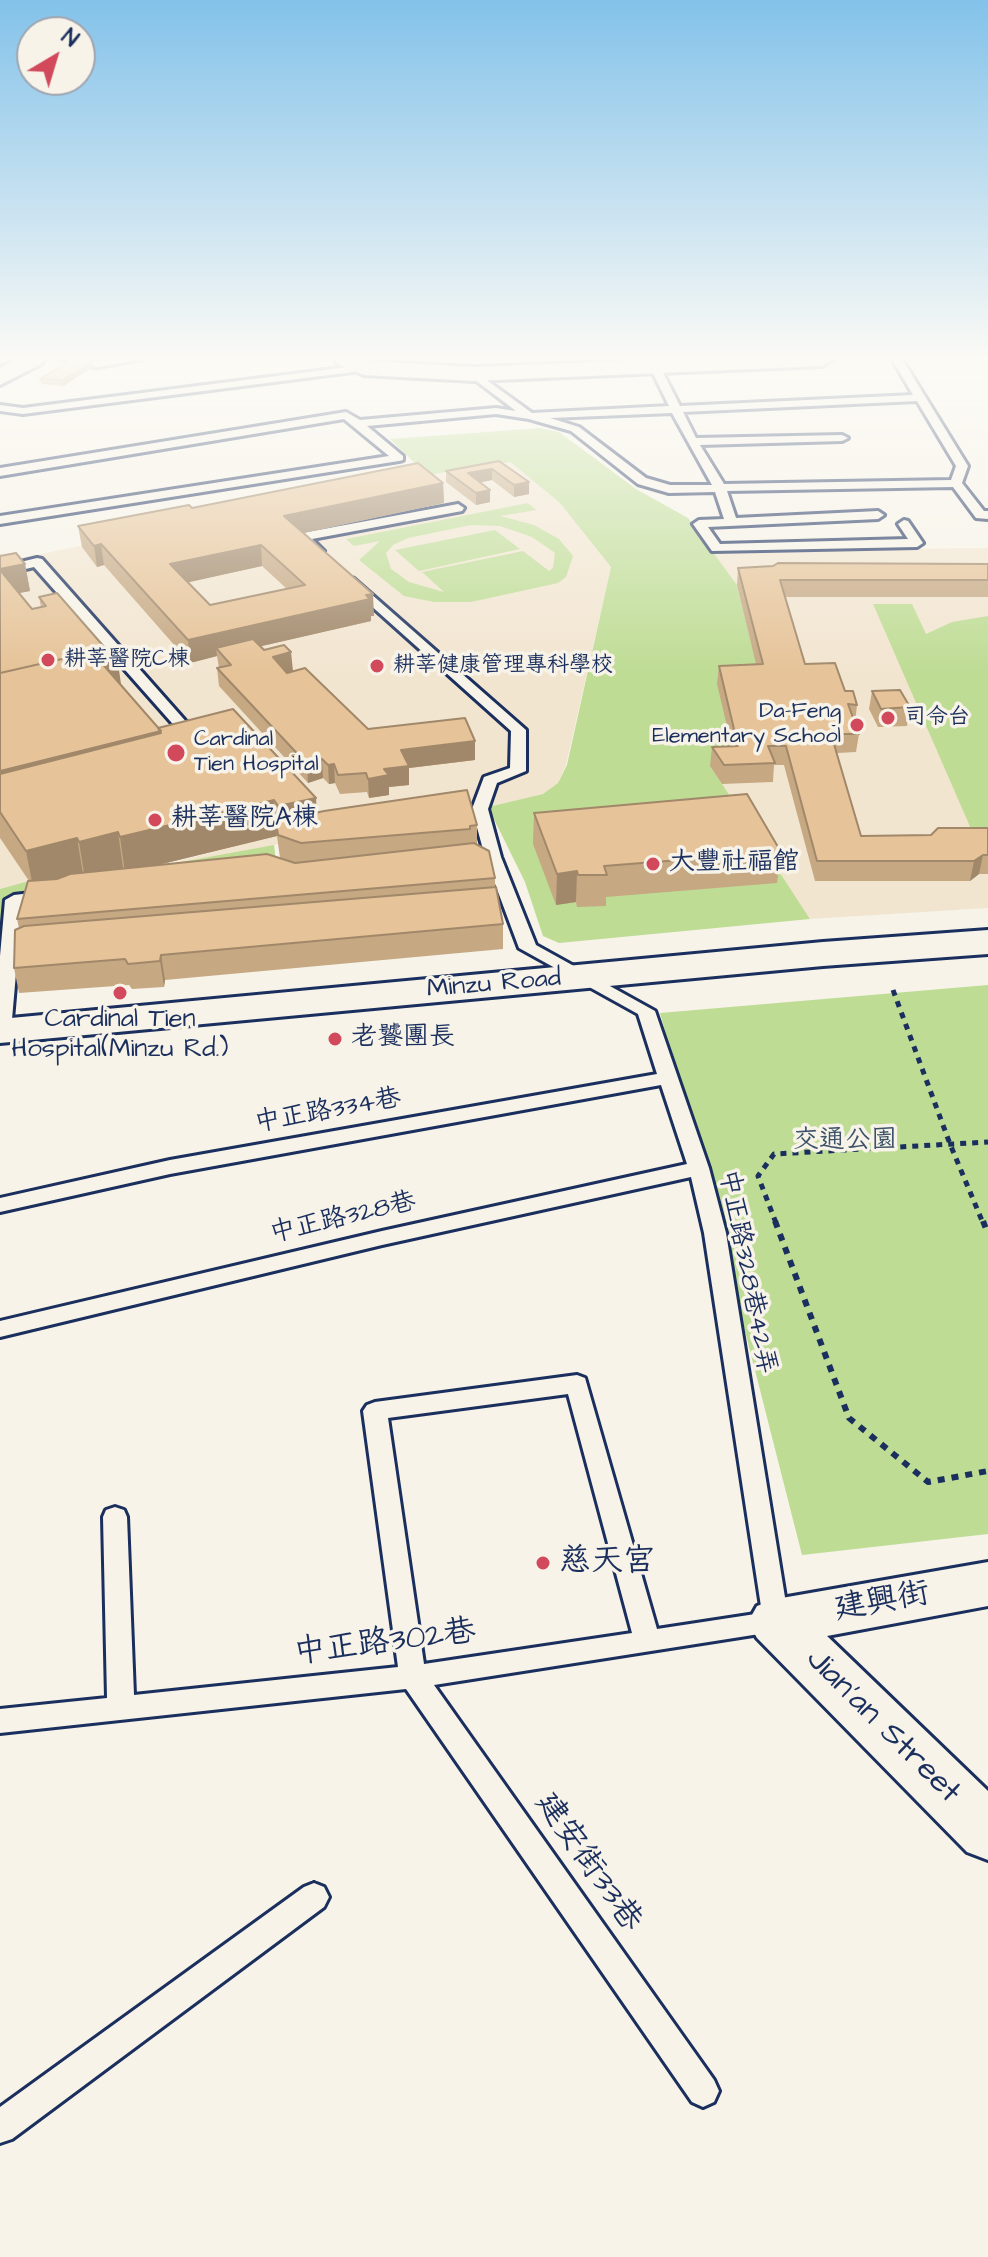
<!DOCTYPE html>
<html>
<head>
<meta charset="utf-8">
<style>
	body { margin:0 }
	#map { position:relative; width:988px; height:2257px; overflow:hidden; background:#f7f3e8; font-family:"Architects Daughter",sans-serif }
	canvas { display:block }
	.north { position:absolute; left:16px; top:16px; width:80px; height:80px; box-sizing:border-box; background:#f7f3e8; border:2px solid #9fa5b1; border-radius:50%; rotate:38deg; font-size:22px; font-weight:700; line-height:32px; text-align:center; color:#1b2f5e }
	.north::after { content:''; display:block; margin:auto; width:28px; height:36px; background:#d1495b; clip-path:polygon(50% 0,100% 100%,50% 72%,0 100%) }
</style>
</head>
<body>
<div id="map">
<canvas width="988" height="2257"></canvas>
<div class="north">N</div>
</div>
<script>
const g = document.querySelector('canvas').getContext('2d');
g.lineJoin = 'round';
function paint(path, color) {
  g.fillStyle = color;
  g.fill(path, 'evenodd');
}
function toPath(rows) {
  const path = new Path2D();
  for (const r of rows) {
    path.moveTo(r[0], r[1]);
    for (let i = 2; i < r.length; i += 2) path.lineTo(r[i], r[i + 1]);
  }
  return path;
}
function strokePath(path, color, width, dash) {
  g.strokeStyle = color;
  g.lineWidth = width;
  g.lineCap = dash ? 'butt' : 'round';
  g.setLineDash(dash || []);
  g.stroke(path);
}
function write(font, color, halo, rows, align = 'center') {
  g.font = font + ' "Architects Daughter","LXGW WenKai TC",sans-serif';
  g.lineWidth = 7;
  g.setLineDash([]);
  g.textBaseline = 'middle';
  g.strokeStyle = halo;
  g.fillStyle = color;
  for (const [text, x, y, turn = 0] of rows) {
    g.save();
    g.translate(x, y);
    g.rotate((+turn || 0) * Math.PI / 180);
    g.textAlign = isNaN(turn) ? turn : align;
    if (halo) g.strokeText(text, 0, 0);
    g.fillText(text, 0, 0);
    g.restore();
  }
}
paint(toPath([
	[510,462,559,502,611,567,566,765,558,783,543,794,488,807,324,834,274,845,276,863,8,896,0,974,0,838,33,887,163,862,166,864,277,836,317,833,161,763,45,625,0,585,0,553,7,561,427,475],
	[988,548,988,908,810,919,710,766,736,765,717,684,737,585,712,551]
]), '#f2e5d0');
paint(toPath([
	[540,428,559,432,636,489,688,518,737,585,761,682,736,765,711,767,810,919,559,943,543,936,525,882,488,807,543,794,558,783,567,765,611,567,559,502,510,462,427,475,390,439],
	[528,503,536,510,500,516,534,525,559,539,573,556,566,577,558,583,471,602,434,602,404,596,359,560,380,541,354,546,346,539],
	[471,525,500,526,532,537,555,553,553,568,549,571,523,551,422,572,444,592,409,582,391,569,386,553,393,545,408,538],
	[495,530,520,549,419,571,395,550],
	[873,604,912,604,926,634,952,622,988,616,988,837,975,838],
	[274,845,276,863,8,896,0,974,0,889,29,881,34,889],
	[988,985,988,1534,802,1555,704,1170,660,1013]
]), '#bedc94');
const lane = toPath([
	[58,359,97,361,144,359,97,367,58,359],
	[892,359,902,359,968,466,962,483,984,511,988,511,988,519,976,518,953,487,727,491,736,518,878,511,884,515,878,519,708,527,720,544,908,539,898,524,904,520,908,521,923,543,917,547,712,551,693,524,699,520,724,519,715,492,669,493,638,484,571,431,529,419,496,414,367,426,403,456,403,460,399,461,0,524,0,516,389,456,344,419,0,476,0,468,346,412,360,420,496,408,516,411,470,376,470,372,474,371,532,413,669,406,650,367,655,364,660,367,680,406,913,395,892,359],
	[917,401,956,466,951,480,724,484,700,445,842,441,848,438,842,435,696,438,683,412,917,401],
	[672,413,712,485,670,485,646,478,579,427,550,418,672,413],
	[364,365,369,368,368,370,23,414,0,411,0,405,23,408,364,365],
	[458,504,464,508,462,511,312,539,324,551,318,555,296,537,302,533,458,504],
	[37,558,42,559,189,725,189,731,179,731,34,567,0,575,0,567,37,558],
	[354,579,526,730,526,771,497,783,488,809,501,857,536,945,655,1011,709,1168,726,1233,789,1622,785,1630,434,1685,714,2080,719,2091,714,2102,703,2107,692,2102,406,1689,0,1733,0,1709,107,1698,103,1517,106,1510,115,1507,124,1510,127,1517,134,1695,398,1667,363,1411,367,1405,375,1402,577,1375,585,1378,657,1629,762,1613,704,1233,691,1177,382,1245,0,1337,0,1321,382,1231,687,1164,661,1085,170,1174,0,1212,0,1198,170,1160,657,1074,638,1014,519,948,485,857,472,809,484,777,510,768,511,731,349,586,347,583,354,579],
	[568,1394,632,1633,424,1664,388,1418,568,1394],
	[49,891,58,896,55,900,22,904,11,1031,9,1035,0,1036,0,956,5,900,14,895,49,891],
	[314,1883,324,1887,329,1897,324,1907,12,2139,0,2143,0,2107,304,1887,314,1883]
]);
const street = toPath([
	[335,359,474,367,673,359,833,359,822,366,474,381,364,375,338,364,335,359],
	[988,1562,988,1606,827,1636,988,1791,988,1860,967,1852,757,1638,748,1622,757,1606,776,1599,988,1562]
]);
const secondary = toPath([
	[17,359,44,359,41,364,0,385,0,368,17,359],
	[988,930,988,954,823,966,0,1043,0,1019,823,942,988,930]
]);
strokePath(lane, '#1b2f5e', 6);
strokePath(street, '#1b2f5e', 6);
strokePath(secondary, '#1b2f5e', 6);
strokePath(toPath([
	[893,990,950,1144,983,1223],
	[776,1223,758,1176,774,1154,988,1142]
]), '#1b2f5e', 5, [6, 6]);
strokePath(toPath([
	[775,1221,849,1418,928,1482,988,1471],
	[983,1221,988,1234]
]), '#1b2f5e', 6, [7, 7]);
paint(lane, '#f7f3e8');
paint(street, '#f7f3e8');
paint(secondary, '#f7f3e8');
paint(toPath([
	[93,361,94,366,63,386,41,384,40,379],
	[499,461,529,482,529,494,514,497,492,480,480,482,490,490,490,502,476,505,446,482,446,471],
	[443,483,444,503,303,533,374,616,371,616,371,621,261,646,293,671,286,672,368,729,475,741,475,760,409,768,409,785,389,787,389,795,369,798,367,792,340,794,335,783,329,784,323,778,308,783,219,686,217,668,219,668,217,656,190,663,104,565,97,567,82,547,78,526,192,508],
	[262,566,287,589,210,605,187,582],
	[0,556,25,564,30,591,19,593,32,609,41,607,39,597,121,685,158,728,317,813,477,825,477,844,495,878,495,887,503,924,503,949,165,980,164,987,132,989,129,985,19,993,14,968,19,928,17,919,29,881,0,838],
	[277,836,280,858,158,865],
	[988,564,988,597,785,597,805,664,845,691,857,705,855,723,859,734,856,752,837,753,861,836,931,835,988,828,988,874,979,874,970,881,815,881,784,765,774,765,773,782,722,784,710,766,712,747,732,747,717,684,719,666,756,664,737,585,738,568],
	[872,691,910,707,907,726,878,727,869,709],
	[534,813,781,852,777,883,606,897,606,906,577,907,576,902,556,905,533,844]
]), '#c6a883');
paint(toPath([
	[93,361,94,366,63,386,63,380],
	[492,469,492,480,468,485,468,473],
	[529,482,529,494,514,497,514,485],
	[443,483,444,503,285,537,284,516],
	[490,490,490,502,476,505,476,493],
	[101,544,104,565,97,567,94,546],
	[261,545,262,566,172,586,170,564],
	[25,564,30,591,4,596,0,569],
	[373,594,374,616,371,616,371,621,223,655,216,648,217,656,190,663,188,640],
	[291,652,293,671,275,675,273,657],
	[117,656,122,691,4,679],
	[161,731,166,768,0,788,0,771],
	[475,741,475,760,409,768,409,785,389,787,389,795,369,798,368,779,384,769,401,750],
	[322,759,323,778,308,783,307,764],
	[334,764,335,783,329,784,328,765],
	[316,798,318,833,280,835,278,806],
	[274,800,277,836,125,873,120,837],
	[118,832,123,868,85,879,79,842],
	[77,838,83,874,33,887,26,851],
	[983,855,979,874,970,881,974,861],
	[577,871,576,902,556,905,557,874],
	[161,955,165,980,164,987,160,961]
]), '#a1886a');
const building = toPath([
	[71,360,93,361,63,380,40,379,71,360],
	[499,461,529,482,514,485,492,469,468,473,490,490,476,493,446,471,499,461],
	[418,463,443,483,284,516,373,594,366,595,370,599,188,640,101,544,94,546,78,526,189,505,192,508,418,463],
	[261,545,305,585,210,605,170,564,261,545],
	[16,553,25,564,0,569,0,556,16,553],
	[778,563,988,564,988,580,780,580,805,664,835,663,845,691,853,691,857,705,848,704,859,734,831,734,861,836,931,835,938,828,988,828,988,855,983,855,974,861,817,861,786,746,768,746,775,763,724,765,712,747,738,746,719,666,763,664,738,568,773,566,778,563],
	[0,570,32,609,46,606,39,597,57,593,106,649,0,673,0,570],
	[253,639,264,650,284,645,291,652,273,657,287,673,305,668,368,729,465,718,475,741,401,750,409,766,384,769,389,775,368,779,366,773,338,775,334,764,328,765,322,759,307,764,217,668,231,665,216,648,253,639],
	[110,648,117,656,99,660,161,731,0,771,0,673,110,648],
	[900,690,910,707,881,709,872,691,900,690],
	[233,709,316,798,278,806,274,800,120,837,118,832,79,842,77,838,26,851,0,812,0,774,161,733,158,728,233,709],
	[467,790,477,825,470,826,470,829,301,843,278,835,276,822,324,811,467,790],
	[747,794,781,852,604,866,607,875,578,875,577,871,557,874,534,813,747,794],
	[474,843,489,851,495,878,17,919,28,881,57,879,70,874,267,854,295,863,474,843],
	[496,887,503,924,161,955,160,961,128,964,125,959,14,968,15,930,24,926,496,887]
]);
paint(building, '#e6c398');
strokePath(building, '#a1886a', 2);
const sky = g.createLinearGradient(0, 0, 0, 675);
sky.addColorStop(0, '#83c2ea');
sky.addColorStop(0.53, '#fbfaf5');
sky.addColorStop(1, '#fbfaf500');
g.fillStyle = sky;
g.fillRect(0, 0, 988, 675);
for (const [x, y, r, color] of [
	[48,660,8,"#d1495b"],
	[377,666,8,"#d1495b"],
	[888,718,8,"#d1495b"],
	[857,725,8,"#d1495b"],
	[176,753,10,"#d1495b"],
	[155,820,8,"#d1495b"],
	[653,864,8,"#d1495b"],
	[120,993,8,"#d1495b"],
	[335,1039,8,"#d1495b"],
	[543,1563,8,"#d1495b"]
]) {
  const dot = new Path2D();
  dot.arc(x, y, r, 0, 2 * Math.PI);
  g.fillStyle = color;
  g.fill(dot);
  strokePath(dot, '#f7f3e8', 3);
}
write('22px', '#1b2f5e', '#f7f3e8', [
	["耕莘醫院C棟",64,660],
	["耕莘健康管理專科學校",393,666],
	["Da-Feng",841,712,"right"],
	["Elementary School",841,737,"right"],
	["司令台",904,718],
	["Cardinal",194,740],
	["Tien Hospital",194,765]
], 'left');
write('26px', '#1b2f5e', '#f7f3e8', [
	["耕莘醫院A棟",171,820],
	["大豐社福館",669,864],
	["Cardinal Tien",120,1021,"center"],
	["Hospital(Minzu Rd.)",120,1051,"center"],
	["老饕團長",351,1039]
], 'left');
write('26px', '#1b2f5e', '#f7f3e8', [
	["Minzu Road",494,985,-5],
	["中正路334巷",328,1112,-10],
	["中正路328巷",343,1219,-13],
	["中正路328巷42弄",746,1272,79]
]);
write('26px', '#3c5269', '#f7f3e8', [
	["交通公園",845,1142]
]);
write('32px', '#1b2f5e', '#f7f3e8', [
	["慈天宮",559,1563]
], 'left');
write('32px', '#1b2f5e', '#f7f3e8', [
	["建興街",882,1603,-10],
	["中正路302巷",385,1644,-7],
	["Jian'an Street",882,1727,45],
	["建安街33巷",587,1863,55]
]);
</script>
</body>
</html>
